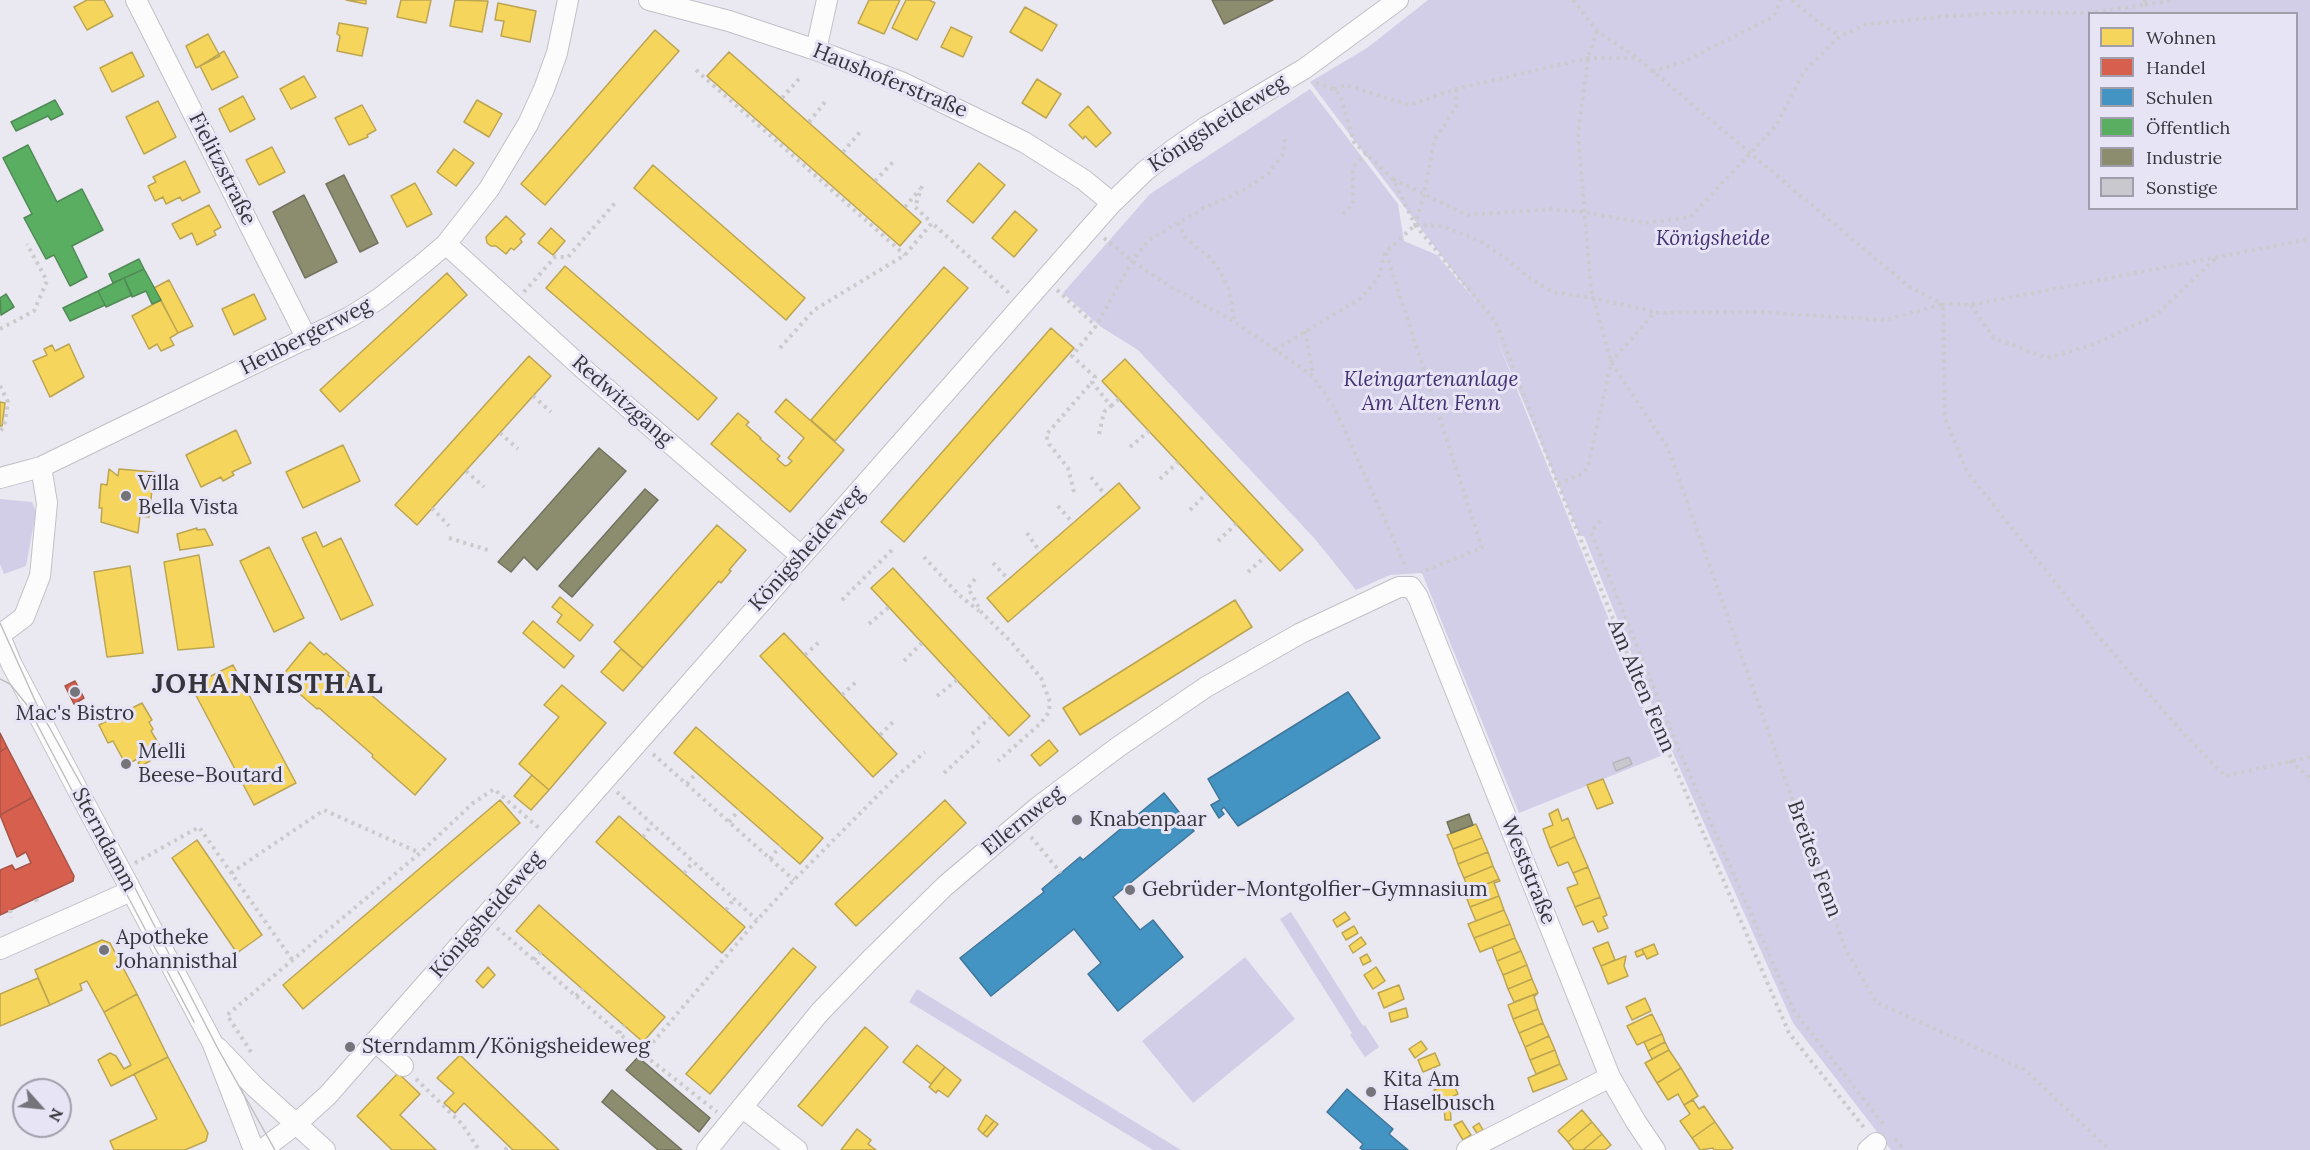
<!DOCTYPE html>
<html>
<head>
<meta charset="utf-8">
<style>
	body { margin:0 }
	#map { position:relative; width:2310px; height:1150px; overflow:hidden; background:#eae8f1; font-family:Lora,serif }
	canvas { display:block }
	.legend { position:absolute; left:2088px; top:12px; width:210px; height:198px; box-sizing:border-box; background:#e7e4f5; border:2px solid #a09eab; margin:0; padding:8px 10px; list-style:none; font-size:18px; color:#36353c }
	.legend li { display:flex; align-items:center; gap:12px; height:30px }
	.legend b { width:30px; border:2px solid #a09eab }
	.north { position:absolute; left:12px; top:1078px; width:60px; height:60px; box-sizing:border-box; background:#e7e4f5; border:2px solid #a09eab; border-radius:50%; rotate:117deg; font-size:16px; font-weight:700; line-height:24px; text-align:center; color:#36353c }
	.north::after { content:''; display:block; margin:auto; width:21px; height:27px; background:#75747b; clip-path:polygon(50% 0,100% 100%,50% 72%,0 100%) }
</style>
</head>
<body>
<div id="map">
<canvas width="2310" height="1150"></canvas>
<ul class="legend">
<li><b style="height:16px;background:#f6d55c"></b>Wohnen</li>
<li><b style="height:16px;background:#d6604d"></b>Handel</li>
<li><b style="height:16px;background:#4393c3"></b>Schulen</li>
<li><b style="height:16px;background:#5aae61"></b>Öffentlich</li>
<li><b style="height:16px;background:#8c8c6e"></b>Industrie</li>
<li><b style="height:16px;background:#c9c8cf"></b>Sonstige</li>
</ul>
<div class="north">N</div>
</div>
<script>
const g = document.querySelector('canvas').getContext('2d');
g.lineJoin = 'round';
function paint(path, color) {
  g.fillStyle = color;
  g.fill(path, 'evenodd');
}
function toPath(rows) {
  const path = new Path2D();
  for (const r of rows) {
    path.moveTo(r[0], r[1]);
    for (let i = 2; i < r.length; i += 2) path.lineTo(r[i], r[i + 1]);
  }
  return path;
}
function strokePath(path, color, width, dash) {
  g.strokeStyle = color;
  g.lineWidth = width;
  g.lineCap = dash ? 'butt' : 'round';
  g.setLineDash(dash || []);
  g.stroke(path);
}
function write(font, color, halo, rows, align = 'center') {
  g.font = font + ' Lora,serif';
  g.lineWidth = 6;
  g.setLineDash([]);
  g.textBaseline = 'middle';
  g.strokeStyle = halo;
  g.fillStyle = color;
  for (const [text, x, y, turn = 0] of rows) {
    g.save();
    g.translate(x, y);
    g.rotate((+turn || 0) * Math.PI / 180);
    g.textAlign = isNaN(turn) ? turn : align;
    if (halo) g.strokeText(text, 0, 0);
    g.fillText(text, 0, 0);
    g.restore();
  }
}
paint(toPath([
	[1428,0,2310,0,2310,1150,1891,1150,1793,1023,1656,715,1584,536,1580,536,1496,337,1663,755,1519,813,1422,573,1390,575,1356,590,1315,539,1138,350,1101,327,1063,293,1150,194,1310,89,1398,204,1404,241,1437,255,1478,304,1310,82,1367,48],
	[2090,14,2296,14,2296,208,2090,208],
	[0,499,32,502,36,512,26,566,4,574,0,564],
	[1291,912,1363,1026,1365,1025,1379,1047,1365,1057,1350,1035,1352,1033,1280,919],
	[1245,957,1295,1019,1193,1103,1142,1041],
	[917,989,1181,1150,1153,1150,909,1002]
]), '#d3cee8');
const homes = toPath([
	[87,0,104,0,113,16,87,30,74,7,87,0],
	[346,0,366,0,366,4,346,0],
	[401,0,431,0,426,23,397,17,401,0],
	[455,0,488,1,482,32,450,26,455,0],
	[869,0,900,0,884,34,858,23,869,0],
	[906,0,929,0,935,3,917,40,892,28,906,0],
	[498,3,536,11,530,42,501,36,504,21,495,20,498,3],
	[1025,7,1057,25,1042,51,1010,32,1025,7],
	[339,23,368,28,362,56,337,51,340,36,337,34,339,23],
	[951,27,972,37,963,57,941,47,951,27],
	[655,30,679,51,545,205,521,184,655,30],
	[208,34,220,56,196,68,186,46,208,34],
	[224,51,238,77,212,90,200,66,224,51],
	[132,52,144,76,112,92,100,68,132,52],
	[729,52,921,222,900,246,707,76,729,52],
	[304,76,316,97,291,109,280,89,304,76],
	[1037,79,1061,94,1046,118,1022,103,1037,79],
	[243,96,255,119,230,132,219,109,243,96],
	[477,100,502,114,489,137,464,122,477,100],
	[158,101,176,137,144,154,126,117,158,101],
	[362,105,376,130,367,135,368,137,349,145,335,118,362,105],
	[1088,106,1111,133,1096,147,1085,136,1083,139,1069,125,1088,106],
	[272,147,285,172,259,185,246,160,272,147],
	[454,149,474,163,456,186,437,172,454,149],
	[185,161,200,192,182,201,180,197,166,204,163,197,155,201,148,186,156,182,153,177,185,161],
	[979,163,1005,185,973,223,947,201,979,163],
	[653,165,805,298,786,320,634,188,653,165],
	[415,183,432,214,407,227,391,196,415,183],
	[209,205,221,227,214,231,216,235,197,245,192,233,180,239,172,224,209,205],
	[1015,211,1037,230,1014,257,992,238,1015,211],
	[506,216,525,234,520,239,522,242,514,250,511,248,506,254,496,246,491,246,487,243,486,237,506,216],
	[551,228,565,241,553,255,538,243,551,228],
	[565,266,717,398,698,420,546,288,565,266],
	[944,267,968,288,835,441,811,420,944,267],
	[447,273,467,295,340,412,320,390,447,273],
	[169,280,193,326,178,333,154,288,169,280],
	[254,294,266,319,234,335,222,309,254,294],
	[161,300,178,333,170,338,174,345,161,351,157,344,149,349,132,316,161,300],
	[1051,328,1074,348,904,542,881,522,1051,328],
	[69,344,84,377,50,397,33,361,47,355,44,349,52,345,55,351,69,344],
	[529,356,551,376,417,525,395,505,529,356],
	[1125,359,1303,550,1280,571,1102,381,1125,359],
	[786,399,844,450,790,512,711,444,738,413,749,422,746,425,761,438,760,439,780,456,777,459,785,466,788,465,792,461,788,458,804,438,775,412,786,399],
	[0,402,5,403,2,426,0,426,0,402],
	[236,430,251,463,232,472,234,475,223,481,221,477,201,487,186,455,236,430],
	[343,445,360,481,303,508,286,472,343,445],
	[109,469,118,476,119,469,154,472,149,517,140,516,138,533,101,522,102,508,99,508,101,484,107,485,109,469],
	[1119,483,1140,508,1008,622,987,598,1119,483],
	[717,525,746,550,729,570,731,571,721,583,719,581,643,668,614,642,717,525],
	[197,528,197,530,205,529,213,545,180,550,177,534,197,528],
	[316,532,323,547,341,538,373,605,341,620,302,538,316,532],
	[269,547,304,618,274,632,240,561,269,547],
	[199,555,214,647,178,650,164,562,199,555],
	[130,566,143,653,107,657,94,572,130,566],
	[893,568,1030,716,1009,736,871,588,893,568],
	[560,597,593,625,580,641,557,622,562,615,552,607,560,597],
	[1235,600,1252,627,1080,735,1063,708,1235,600],
	[533,621,574,656,564,668,523,633,533,621],
	[784,633,897,754,873,777,760,656,784,633],
	[310,642,324,655,326,653,349,673,348,675,446,759,415,795,372,757,373,755,319,708,317,709,294,689,295,688,282,676,310,642],
	[621,649,643,668,623,691,601,672,621,649],
	[233,665,296,783,254,805,191,686,233,665],
	[562,685,606,723,549,790,519,764,559,717,544,705,562,685],
	[142,703,152,720,149,722,153,729,151,731,160,746,151,751,155,758,141,766,138,763,140,761,139,758,126,765,113,741,108,743,99,725,142,703],
	[696,727,823,838,800,864,674,753,696,727],
	[1049,740,1058,751,1040,766,1031,755,1049,740],
	[532,775,549,790,531,810,514,796,532,775],
	[1603,779,1613,803,1597,809,1587,785,1603,779],
	[500,800,520,823,303,1009,283,985,500,800],
	[945,800,966,823,856,926,835,904,945,800],
	[1558,809,1562,821,1568,818,1575,837,1550,848,1543,829,1553,825,1549,814,1558,809],
	[619,816,745,927,722,953,596,842,619,816],
	[1476,824,1482,838,1453,849,1447,835,1476,824],
	[1575,837,1588,867,1573,873,1568,862,1558,866,1550,848,1575,837],
	[1482,838,1488,852,1458,864,1453,849,1482,838],
	[197,840,262,935,237,953,172,858,197,840],
	[1488,852,1493,866,1464,878,1458,864,1488,852],
	[1493,866,1499,879,1465,893,1469,890,1464,878,1493,866],
	[1588,867,1600,897,1575,907,1567,888,1578,884,1573,873,1588,867],
	[1499,879,1500,881,1494,883,1499,896,1470,907,1465,893,1499,879],
	[1499,896,1504,910,1476,921,1470,907,1499,896],
	[1600,897,1607,915,1603,917,1608,928,1598,932,1593,921,1583,925,1575,907,1600,897],
	[539,905,665,1017,643,1042,516,931,539,905],
	[1504,910,1510,924,1474,938,1468,924,1504,910],
	[1345,912,1350,919,1337,927,1333,920,1345,912],
	[1510,924,1515,938,1480,952,1474,938,1510,924],
	[1354,926,1358,933,1346,940,1342,933,1354,926],
	[1361,937,1366,944,1353,953,1349,946,1361,937],
	[1515,938,1521,951,1497,961,1492,947,1515,938],
	[102,940,110,943,137,994,104,1012,87,981,80,984,82,990,50,1005,35,970,102,940],
	[1608,942,1615,960,1601,966,1593,948,1608,942],
	[1654,944,1658,954,1647,959,1642,949,1654,944],
	[793,948,816,967,710,1094,686,1074,793,948],
	[1642,949,1644,954,1637,957,1635,952,1642,949],
	[1521,951,1527,965,1503,975,1497,961,1521,951],
	[1367,954,1371,961,1363,965,1360,958,1367,954],
	[1626,956,1624,966,1628,976,1608,984,1601,966,1626,956],
	[1527,965,1532,979,1508,989,1503,975,1527,965],
	[488,967,495,975,483,988,476,981,488,967],
	[1376,967,1385,981,1373,989,1364,975,1376,967],
	[38,978,50,1005,0,1026,0,994,38,978],
	[1532,979,1538,993,1514,1002,1508,989,1532,979],
	[1399,985,1404,999,1384,1008,1378,993,1399,985],
	[1538,993,1534,997,1538,1009,1513,1019,1508,1005,1538,993],
	[137,994,168,1057,111,1086,98,1060,110,1053,116,1056,124,1069,131,1065,104,1012,137,994],
	[1645,998,1651,1011,1632,1020,1626,1007,1645,998],
	[1406,1008,1408,1017,1391,1022,1389,1013,1406,1008],
	[1538,1009,1543,1023,1519,1033,1513,1019,1538,1009],
	[1652,1014,1662,1034,1637,1045,1627,1026,1652,1014],
	[1543,1023,1549,1036,1525,1047,1519,1033,1543,1023],
	[865,1027,888,1047,822,1126,798,1106,865,1027],
	[1662,1034,1665,1042,1648,1051,1644,1042,1662,1034],
	[1549,1036,1555,1050,1530,1060,1525,1047,1549,1036],
	[1421,1041,1427,1049,1415,1058,1409,1049,1421,1041],
	[1665,1042,1669,1050,1652,1059,1648,1051,1665,1042],
	[917,1045,945,1067,931,1084,903,1062,917,1045],
	[1555,1050,1560,1064,1536,1074,1530,1060,1555,1050],
	[1669,1050,1681,1068,1657,1083,1645,1063,1669,1050],
	[1435,1053,1440,1065,1423,1072,1418,1060,1435,1053],
	[460,1055,559,1150,513,1150,464,1103,455,1113,444,1103,454,1093,437,1078,460,1055],
	[168,1057,208,1133,206,1141,185,1150,114,1150,110,1141,157,1119,134,1074,168,1057],
	[1560,1064,1567,1079,1533,1092,1528,1078,1560,1064],
	[945,1067,961,1080,948,1097,938,1090,936,1093,929,1087,945,1067],
	[1681,1068,1698,1096,1684,1105,1678,1094,1668,1100,1657,1083,1681,1068],
	[398,1073,420,1094,400,1115,436,1150,392,1150,357,1116,398,1073],
	[1441,1073,1444,1081,1432,1086,1428,1080,1441,1073],
	[1452,1081,1458,1094,1440,1103,1434,1090,1452,1081],
	[1693,1100,1699,1109,1704,1106,1715,1122,1692,1138,1680,1121,1690,1114,1684,1105,1693,1100],
	[1444,1105,1450,1105,1451,1120,1445,1120,1444,1105],
	[1582,1110,1592,1122,1568,1142,1558,1131,1582,1110],
	[986,1115,994,1121,983,1134,978,1129,986,1115],
	[994,1121,998,1124,987,1137,983,1134,994,1121],
	[1462,1121,1471,1135,1463,1140,1454,1125,1462,1121],
	[1592,1122,1602,1134,1583,1150,1574,1150,1568,1142,1592,1122],
	[1715,1122,1733,1148,1730,1150,1714,1150,1713,1148,1700,1150,1692,1138,1715,1122],
	[1479,1123,1483,1130,1477,1133,1473,1127,1479,1123],
	[857,1129,871,1140,868,1144,876,1150,841,1150,857,1129],
	[1602,1134,1611,1145,1605,1150,1583,1150,1602,1134]
]);
paint(homes, '#f6d55c');
strokePath(homes, '#bca552', 1.5);
const shops = toPath([
	[75,681,84,698,74,704,65,686,75,681],
	[0,733,7,747,0,752,0,733],
	[7,747,33,797,0,815,0,752,7,747],
	[33,797,74,876,73,881,0,915,0,870,12,865,15,870,31,863,26,852,17,857,0,815,33,797]
]);
paint(shops, '#d6604d');
strokePath(shops, '#a65348', 1.5);
const schools = toPath([
	[1348,692,1380,738,1238,826,1224,807,1221,810,1224,814,1219,818,1211,805,1220,800,1208,779,1348,692],
	[1164,793,1194,831,1113,897,1140,930,1153,920,1183,957,1118,1011,1088,974,1101,963,1074,929,991,996,960,958,1044,892,1042,889,1080,857,1083,860,1164,793],
	[1347,1089,1393,1129,1389,1134,1408,1150,1363,1150,1360,1148,1363,1144,1327,1112,1347,1089]
]);
paint(schools, '#4393c3');
strokePath(schools, '#3f779a', 1.5);
const public = toPath([
	[55,100,63,114,51,120,48,116,16,131,11,122,55,100],
	[28,145,57,202,82,189,103,230,72,246,87,277,70,286,54,255,46,259,24,218,32,214,3,158,28,145],
	[139,259,144,269,113,283,109,274,139,259],
	[144,269,161,300,152,304,146,291,132,297,124,278,144,269],
	[124,278,132,295,106,307,98,291,124,278],
	[98,291,105,305,70,321,63,308,98,291],
	[6,294,14,307,1,315,0,298,6,294]
]);
paint(public, '#5aae61');
strokePath(public, '#4f8a56', 1.5);
const industry = toPath([
	[1212,0,1273,0,1224,24,1212,0],
	[344,175,378,243,360,252,326,184,344,175],
	[304,195,337,262,305,278,273,212,304,195],
	[599,448,626,471,537,570,524,557,511,572,498,562,599,448],
	[645,489,658,500,572,597,559,586,645,489],
	[1469,814,1473,825,1451,833,1447,822,1469,814],
	[638,1057,710,1118,699,1132,626,1070,638,1057],
	[612,1090,682,1150,658,1150,602,1102,612,1090]
]);
paint(industry, '#8c8c6e');
strokePath(industry, '#72725f', 1.5);
const building = toPath([
	[1629,757,1632,764,1616,771,1613,763,1629,757]
]);
paint(building, '#c9c8cf');
strokePath(building, '#b7b6bd', 1.5);
const minor = toPath([
	[136,0,307,339],
	[649,0,729,21,816,50,901,82,1024,142,1084,180,1112,203],
	[816,50,827,0],
	[446,244,587,372,801,556],
	[0,478,41,467,350,317,380,298,425,262,446,244,489,189,528,124,544,89,557,53,568,0],
	[0,635,24,617,40,576,47,503,41,467],
	[0,636,11,663,82,798,212,1042,254,1150],
	[0,949,131,891],
	[375,1041,403,1066],
	[218,1048,255,1087,325,1150],
	[742,1107,797,1150],
	[262,1150,296,1124,328,1095,1112,203,1145,171,1174,149,1206,127,1304,69,1398,0],
	[707,1150,820,1012,874,956,945,886,1038,807,1118,747,1206,687,1301,633,1399,587,1411,587,1418,597,1610,1077,1636,1122,1655,1150],
	[1467,1150,1610,1077],
	[1868,1150,1876,1143]
]);
strokePath(minor, '#c1c0c7', 22);
strokePath(toPath([
	[1573,0,1597,31,1636,57,1908,286,1943,304,1971,305,2310,239],
	[1792,0,1819,23,1840,36],
	[2145,5,2174,0],
	[1597,31,1588,58,1578,133,1591,289,1611,362,1668,448,1845,948,1876,1002,2025,1070,2110,1150],
	[696,70,905,255],
	[1652,71,1681,63,1773,17,1781,0],
	[1316,83,1333,89,1340,95,1354,142,1393,179,1415,225,1424,195,1434,141,1456,107,1456,89],
	[1334,89,1346,85,1409,105,1456,89,1588,58,1634,58],
	[782,98,799,79],
	[809,122,825,102],
	[843,152,860,132],
	[1393,179,1467,215,1553,209,1583,212,1644,223,1690,217,1776,126,1803,73,1840,36,1867,24,1949,16,2016,12,2086,13,2145,5,2145,0],
	[875,181,893,162],
	[922,186,915,207,932,223],
	[905,207,920,189],
	[1343,214,1353,204,1353,167,1366,154],
	[1178,223,1185,237,1210,258,1220,271,1229,289,1235,322],
	[1415,225,1496,322,1558,484,1649,707,1789,1033,1866,1130],
	[1104,238,1132,261,1171,287,1235,322,1313,376,1335,409,1407,569],
	[1386,253,1482,548,1421,572],
	[1057,290,1096,326],
	[524,292,555,257,568,257,615,203],
	[1971,305,1994,338,2047,358,2095,344,2156,315,2215,259],
	[0,329,34,311,47,281,27,244],
	[1305,331,1313,374],
	[780,348,814,310,905,255,932,223,1010,294],
	[1275,350,1361,298,1378,279,1385,253,1415,225,1442,226,1478,240,1507,259,1528,277,1553,292,1593,298,1656,312],
	[0,386,8,402,4,427,0,431],
	[533,396,551,412],
	[1111,406,1119,399],
	[500,433,518,449],
	[1099,434,1104,412,1111,406,1092,382,1095,377,1072,356,1096,326,1132,261,1149,240,1204,208,1242,191,1268,174,1283,154,1285,138],
	[1130,447,1149,431],
	[466,471,484,487],
	[1091,477,1105,495],
	[1160,479,1178,462],
	[1558,484,1584,473,1589,463,1611,362,1654,313,1757,312,1885,320,1943,304,1945,418,1967,472,2099,637,2184,734,2225,776,2310,757],
	[1074,492,1068,468,1049,444,1046,435,1092,382],
	[1058,506,1073,523],
	[432,508,449,526],
	[1190,510,1207,493],
	[1600,521,1591,532,1678,748,1794,1011,1885,1126],
	[1027,533,1040,552],
	[449,538,488,550],
	[1218,541,1236,524],
	[924,557,959,595,979,611],
	[993,563,1008,579],
	[1248,572,1266,556],
	[975,579,968,588,982,613,1013,644,1041,678,1050,702,1049,712,1041,723,998,761],
	[842,600,892,550],
	[869,624,889,607],
	[805,655,821,640],
	[904,661,922,643],
	[842,695,858,680],
	[937,696,957,680],
	[972,734,991,717],
	[880,735,895,720],
	[653,754,794,880],
	[2290,761,2310,778],
	[944,773,979,741],
	[687,784,696,773],
	[617,792,757,920],
	[729,822,739,810],
	[643,837,652,824],
	[1031,837,1061,873],
	[770,859,780,846],
	[135,863,199,827,293,961],
	[231,873,324,810,420,853],
	[684,873,693,862],
	[36,899,38,905],
	[10,910,11,918],
	[726,910,734,899],
	[497,928,643,1054,717,1112],
	[534,960,541,952],
	[576,996,583,989],
	[619,1033,624,1025],
	[251,1052,227,1015,420,853,473,803,494,789,540,829],
	[643,1054,757,920,794,880,898,775,925,752],
	[416,1079,462,1124,479,1150],
	[1895,1139,1904,1150],
	[505,1150,509,1146]
]), '#cbcacc', 4, [3, 4.5]);
strokePath(minor, '#fcfcfd', 20);
strokePath(toPath([
	[0,623,38,707,87,795,217,1047,275,1150],
	[0,679,10,684,27,705,194,1022]
]), '#c0c0c2', 1.5);
for (const [x, y, r, color] of [
	[126,496,6,"#75747b"],
	[75,692,6,"#75747b"],
	[126,764,6,"#75747b"],
	[1077,820,6,"#75747b"],
	[1130,890,6,"#75747b"],
	[104,950,6,"#75747b"],
	[350,1047,6,"#75747b"],
	[1371,1092,6,"#75747b"]
]) {
  const dot = new Path2D();
  dot.arc(x, y, r, 0, 2 * Math.PI);
  g.fillStyle = color;
  g.fill(dot);
  strokePath(dot, '#e7e4f5', 2);
}
write('21px', '#36353c', '#e7e4f5', [
	["Haushoferstraße",890,81,22],
	["Königsheideweg",1218,124,-33],
	["Fielitzstraße",222,169,63],
	["Heubergerweg",306,337,-27],
	["Redwitzgang",622,401,41],
	["Königsheideweg",807,549,-48],
	["Am Alten Fenn",1641,686,67],
	["Ellernweg",1023,821,-39],
	["Sterndamm",104,840,62],
	["Breites Fenn",1814,859,70],
	["Weststraße",1528,871,68],
	["Königsheideweg",487,915,-49]
]);
write('italic 21px', '#443173', '#e7e4f5', [
	["Königsheide",1713,239],
	["Kleingartenanlage",1431,380],
	["Am Alten Fenn",1431,404]
]);
write('21px', '#36353c', '#e7e4f5', [
	["Villa",138,484],
	["Bella Vista",138,508],
	["Mac's Bistro",75,714,"center"],
	["Melli",138,752],
	["Beese-Boutard",138,776],
	["Knabenpaar",1089,820],
	["Gebrüder-Montgolfier-Gymnasium",1142,890],
	["Apotheke",116,938],
	["Johannisthal",116,962],
	["Sterndamm/Königsheideweg",362,1047],
	["Kita Am",1383,1080],
	["Haselbusch",1383,1104]
], 'left');
g.letterSpacing = '1.5px';
write('bold 27px', '#36353c', '#e7e4f5', [
	["JOHANNISTHAL",268,685]
]);
g.letterSpacing = '0px';
</script>
</body>
</html>
